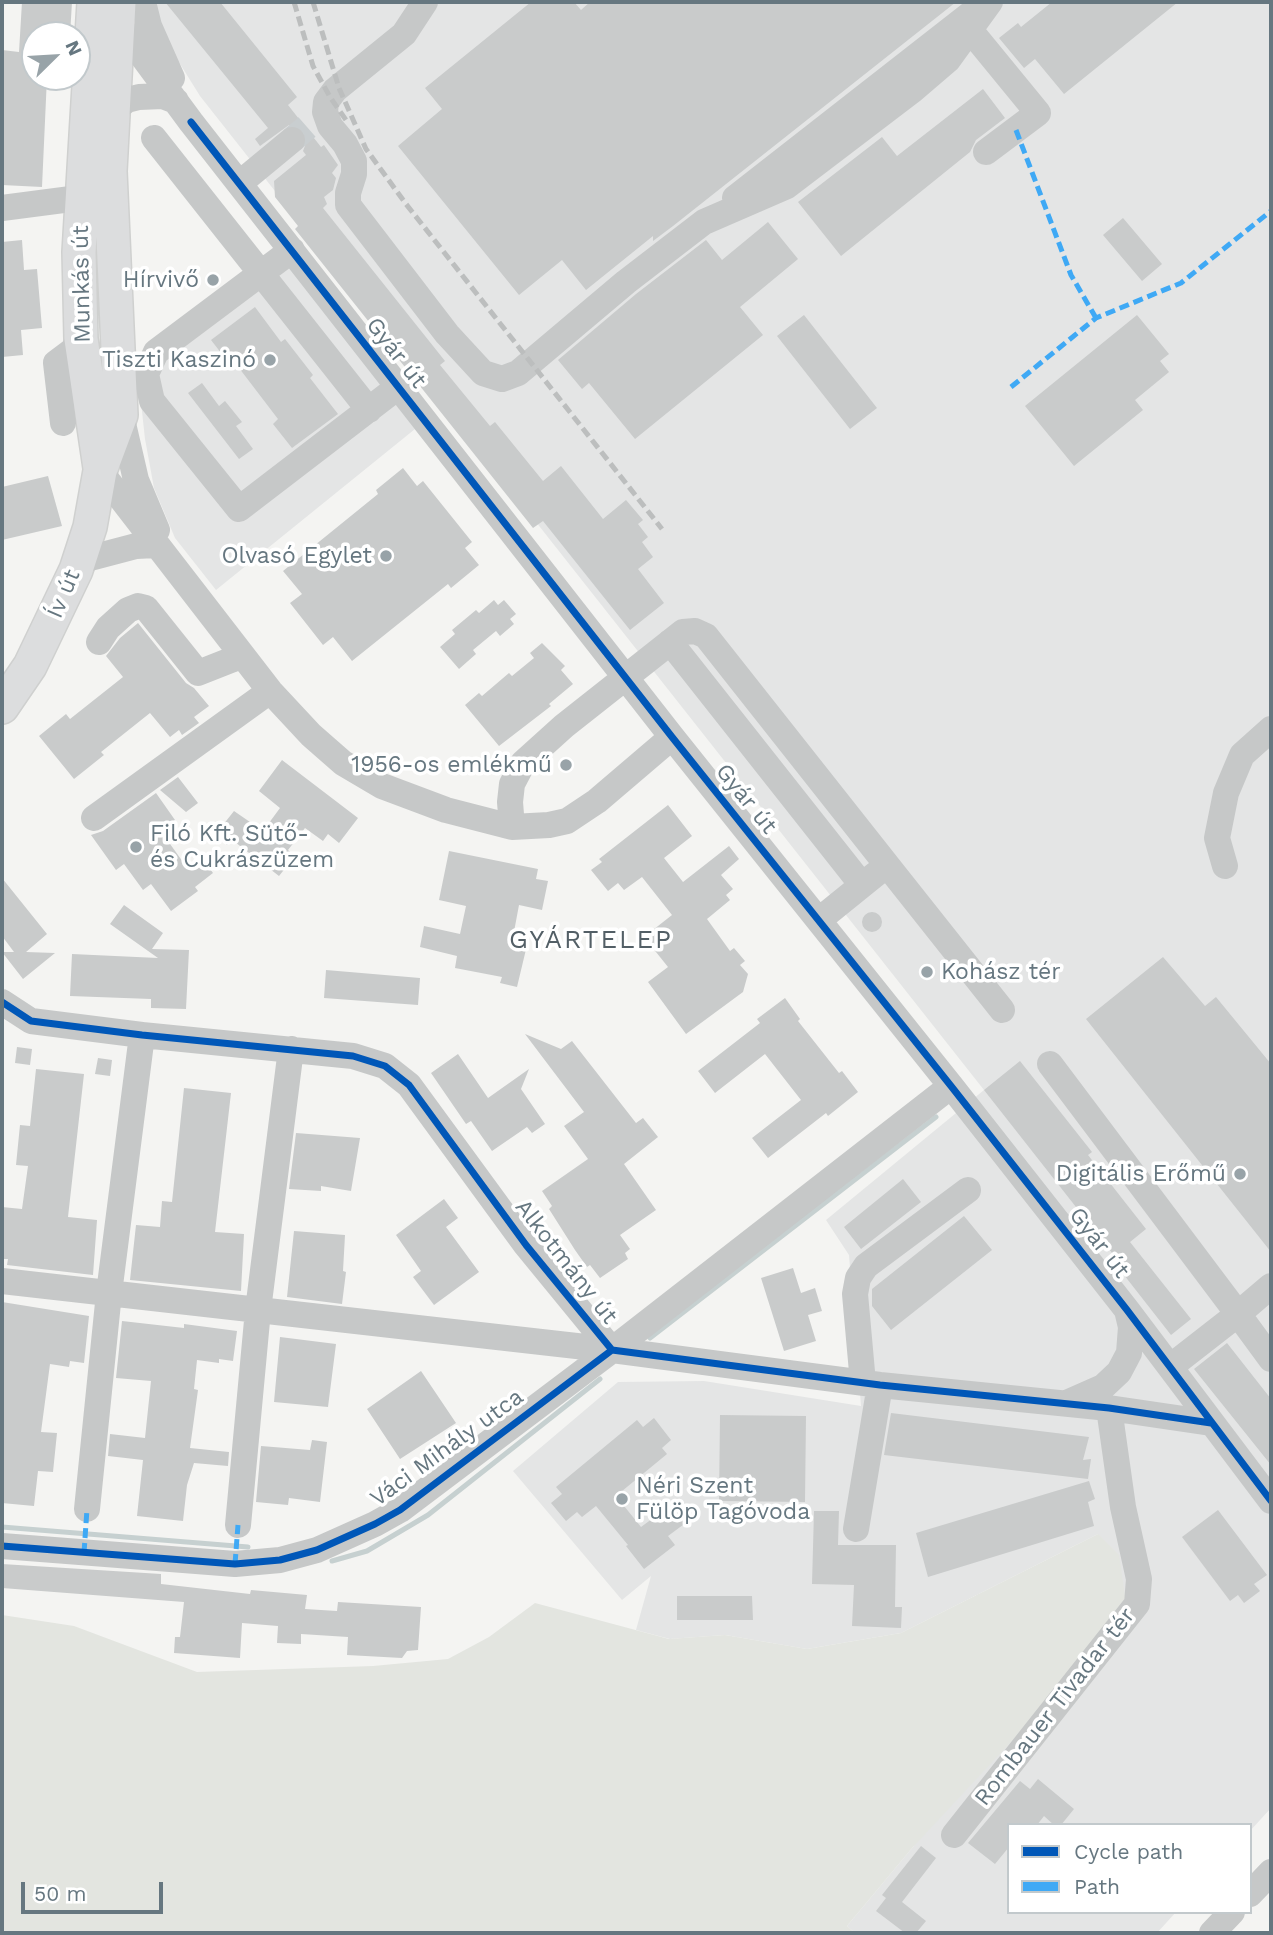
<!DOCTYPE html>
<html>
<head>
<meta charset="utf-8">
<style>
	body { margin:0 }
	#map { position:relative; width:1273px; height:1935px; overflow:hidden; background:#f4f4f2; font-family:"Work Sans",sans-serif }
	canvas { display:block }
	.frame { position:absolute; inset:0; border:4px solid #667780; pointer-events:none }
	.legend { position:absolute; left:1007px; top:1823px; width:245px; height:91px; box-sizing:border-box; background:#fff; border:2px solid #c2c9cc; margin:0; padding:9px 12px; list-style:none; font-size:21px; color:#667780 }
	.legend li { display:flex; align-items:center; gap:14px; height:35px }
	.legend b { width:35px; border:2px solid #c2c9cc }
	.north { position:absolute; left:21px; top:21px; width:70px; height:70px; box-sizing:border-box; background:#fff; border:2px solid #c2c9cc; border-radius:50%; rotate:66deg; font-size:19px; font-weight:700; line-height:28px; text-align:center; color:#667780 }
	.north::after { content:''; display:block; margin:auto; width:24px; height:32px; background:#98a3a8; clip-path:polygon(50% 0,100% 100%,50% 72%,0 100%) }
	.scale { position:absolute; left:21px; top:1882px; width:142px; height:32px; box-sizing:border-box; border:4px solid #667780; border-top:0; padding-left:9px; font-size:21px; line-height:24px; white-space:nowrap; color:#667780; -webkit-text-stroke:5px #fff; paint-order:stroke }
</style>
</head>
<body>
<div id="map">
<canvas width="1273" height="1935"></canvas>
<div class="frame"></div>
<ul class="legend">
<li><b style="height:9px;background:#0057b8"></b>Cycle path</li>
<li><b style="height:9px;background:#3fa9f5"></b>Path</li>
</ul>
<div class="north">N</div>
<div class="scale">50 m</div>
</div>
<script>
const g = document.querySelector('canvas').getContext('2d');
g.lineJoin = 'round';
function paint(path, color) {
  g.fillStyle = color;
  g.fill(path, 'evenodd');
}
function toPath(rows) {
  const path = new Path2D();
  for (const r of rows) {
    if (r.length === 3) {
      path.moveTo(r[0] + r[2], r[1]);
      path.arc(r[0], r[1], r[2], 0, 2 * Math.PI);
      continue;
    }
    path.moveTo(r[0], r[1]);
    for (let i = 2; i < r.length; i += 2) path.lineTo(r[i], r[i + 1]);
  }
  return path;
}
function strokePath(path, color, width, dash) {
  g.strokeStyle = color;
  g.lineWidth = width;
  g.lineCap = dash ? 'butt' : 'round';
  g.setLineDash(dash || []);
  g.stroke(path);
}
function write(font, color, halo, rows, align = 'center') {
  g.font = font + ' "Work Sans",sans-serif';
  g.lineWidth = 7;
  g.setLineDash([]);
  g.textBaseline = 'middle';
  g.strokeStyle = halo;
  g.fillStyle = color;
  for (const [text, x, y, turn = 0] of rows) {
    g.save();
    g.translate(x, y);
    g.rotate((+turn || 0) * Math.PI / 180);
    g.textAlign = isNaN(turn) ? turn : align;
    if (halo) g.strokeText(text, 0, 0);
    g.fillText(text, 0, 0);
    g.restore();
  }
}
paint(toPath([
	[154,2,1271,2,1271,1808,1250,1831,1250,1825,1009,1825,1009,1912,1176,1912,1157,1933,855,1933,847,1926,913,1847,1098,1534,901,1633,807,1649,725,1635,670,1639,636,1630,651,1576,622,1600,513,1471,618,1382,704,1381,861,1406,849,1255,826,1220,984,1090,200,96,177,59,165,34],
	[276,249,415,429,216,590,175,538,154,488,145,439,136,356]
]), '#e4e5e5');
paint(toPath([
	[1098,1534,1119,1555,1128,1616,913,1847,847,1926,855,1933,2,1933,2,1615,74,1626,197,1672,373,1666,448,1659,489,1637,535,1603,669,1639,725,1635,807,1649,901,1633]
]), '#e3e5e0');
strokePath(toPath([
	[650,1338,936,1117],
	[2,1527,248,1547],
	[332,1561,367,1551,428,1515,600,1379]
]), '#c6d0d0', 5);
paint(toPath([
	[22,2,72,2,70,35,35,33,35,77,47,77,42,187,2,185,2,50,19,52],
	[165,2,220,2,297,97,288,105,321,147,324,145,338,165,332,173,336,178,333,190,324,197,327,204,323,208,445,361,440,365,490,426,495,422,543,481,561,466,603,519,626,500,643,520,638,524,648,537,642,542,653,557,638,569,664,603,630,630,543,521,533,528,295,229,298,226,275,197,274,181,306,155,303,151,308,138,304,131,298,126,289,125,260,146,255,139,268,128],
	[531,2,574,2,581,10,590,2,956,2,673,226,653,241,653,236,586,290,562,260,519,295,398,146,442,109,425,88],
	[1052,2,1178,2,1064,94,1035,59,1024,68,999,38,1018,23,1021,27],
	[983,89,1005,118,976,140,970,152,841,256,798,202,882,137,897,156],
	[1123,218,1162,264,1142,281,1103,235],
	[768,222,798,259,740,307,763,335,635,439,589,383,582,389,558,360,636,294,706,240,722,260],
	[22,240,24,270,37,269,42,328,21,330,23,355,2,357,2,242],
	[255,307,281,342,285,339,313,375,310,378,338,414,292,448,273,424,278,419,236,364,232,367,211,340],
	[804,315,877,408,850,429,777,336],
	[1137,315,1169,354,1160,361,1169,372,1135,400,1143,410,1074,466,1025,406],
	[202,383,219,406,225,401,242,422,236,426,253,449,239,459,188,393],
	[403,468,417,486,423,481,472,542,465,548,479,565,451,588,448,584,352,661,333,637,323,645,290,603,302,594,283,571,378,494,376,490],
	[48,476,62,526,2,540,2,487],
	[494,600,498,605,504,600,516,614,510,619,514,624,500,636,496,631,473,650,476,654,459,669,440,647,455,634,452,630,476,610,479,613],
	[138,623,186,683,194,688,209,706,194,717,199,723,182,735,179,730,170,737,150,713,101,752,104,755,74,779,39,736,66,714,70,719,123,677,106,656,120,638],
	[542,643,565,666,561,670,573,684,549,704,551,706,499,746,465,705,479,693,482,696,509,673,512,676,534,658,530,653],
	[282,760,358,818,339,843,328,834,323,841,305,828,288,850,295,856,279,876,231,839,227,845,215,835,234,811,263,831,280,808,259,791],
	[178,777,198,803,186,812,160,790],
	[156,793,175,820,160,830,188,869,202,858,213,873,195,887,198,891,171,911,151,884,143,890,124,864,116,870,91,835,103,831],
	[668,805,692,836,664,858,683,882,729,846,739,859,721,875,733,889,726,895,730,900,707,919,730,951,734,948,745,961,740,965,748,974,743,992,686,1034,648,982,668,967,644,937,672,915,642,877,624,890,618,883,608,891,591,870,602,862,599,859],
	[449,851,538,869,536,879,548,881,542,910,519,905,513,937,528,941,517,987,500,983,502,977,455,968,457,956,420,947,424,926,460,934,466,906,439,900],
	[2,878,47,934,26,952,55,953,23,979,2,952,14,952,2,936],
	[124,905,163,933,152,949,189,950,186,1009,151,1008,151,999,70,996,72,954,158,958,110,924],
	[872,922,10],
	[1163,957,1205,1006,1216,997,1271,1064,1271,1252,1086,1019],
	[326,970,420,978,418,1005,324,998],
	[785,998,800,1019,798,1021,839,1073,842,1071,858,1092,828,1116,826,1113,768,1158,752,1138,801,1100,765,1054,715,1093,698,1071,760,1023,757,1019],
	[525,1034,561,1049,572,1041,636,1123,643,1118,658,1137,624,1164,656,1210,620,1235,630,1249,625,1253,628,1259,600,1278,590,1265,587,1267,575,1250,549,1209,552,1206,542,1191,588,1159,564,1126,584,1112],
	[17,1047,32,1049,30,1065,15,1063],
	[458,1054,488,1098,529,1069,521,1089,545,1124,532,1133,527,1127,492,1151,471,1121,466,1124,431,1073],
	[98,1058,112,1060,110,1076,95,1074],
	[1020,1061,1092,1152,1088,1155,1146,1229,1130,1242,1191,1319,1171,1335,1117,1266,1120,1263,984,1090],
	[36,1069,84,1074,68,1217,97,1220,93,1275,7,1265,8,1259,2,1259,2,1207,22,1209,28,1166,16,1165,20,1125,30,1126],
	[184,1088,231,1093,215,1232,244,1234,241,1291,130,1280,136,1225,160,1227,162,1201,172,1202],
	[296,1133,360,1138,351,1191,321,1186,321,1191,289,1189],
	[903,1179,921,1202,861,1249,844,1227],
	[444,1199,458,1218,446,1227,479,1272,434,1305,413,1277,421,1271,396,1235],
	[964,1216,992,1250,891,1330,872,1306,872,1289],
	[294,1231,345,1235,343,1271,346,1272,342,1304,287,1297],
	[793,1268,801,1293,815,1288,822,1311,808,1315,816,1341,784,1351,761,1278],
	[2,1302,89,1316,84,1363,70,1361,69,1367,50,1364,41,1432,57,1433,53,1472,38,1471,34,1506,2,1503],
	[122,1321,184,1328,184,1324,237,1331,233,1361,219,1359,219,1363,197,1360,194,1389,198,1390,190,1448,229,1452,228,1466,194,1463,187,1485,183,1521,137,1516,143,1460,108,1456,110,1434,145,1438,151,1381,116,1378],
	[280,1337,336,1344,328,1407,274,1402],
	[1227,1343,1271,1399,1271,1465,1194,1369],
	[421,1371,456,1423,400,1459,367,1409],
	[891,1413,1089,1437,1083,1460,1091,1459,1088,1479,884,1455],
	[720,1415,806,1416,805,1502,719,1501],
	[654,1418,671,1440,662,1448,667,1454,616,1496,641,1527,656,1516,660,1523,686,1504,695,1516,668,1536,675,1545,644,1569,626,1546,628,1545,596,1506,582,1517,577,1512,566,1521,551,1503,562,1494,556,1487,637,1420,643,1427],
	[312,1440,327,1442,320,1502,289,1498,288,1505,256,1502,261,1446,310,1450],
	[1089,1481,1095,1499,1088,1502,1094,1526,928,1577,916,1533],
	[1218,1510,1267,1575,1254,1584,1260,1591,1244,1603,1238,1595,1230,1601,1182,1537],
	[814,1511,839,1511,838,1545,896,1545,895,1607,902,1607,901,1628,852,1626,854,1585,812,1584],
	[2,1564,161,1574,161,1584,250,1594,251,1590,307,1595,305,1609,337,1611,338,1602,421,1607,418,1650,407,1651,402,1658,347,1655,348,1637,301,1634,301,1644,277,1643,278,1626,242,1623,240,1658,174,1653,175,1637,180,1637,184,1602,2,1588],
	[677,1596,752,1596,753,1620,677,1620],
	[1038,1779,1074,1809,1061,1825,1054,1825,1044,1816,1037,1825,1009,1825,1009,1847,995,1864,968,1843,1020,1781,1030,1789],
	[921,1846,936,1858,902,1902,926,1921,916,1933,905,1933,876,1911,886,1898,882,1895]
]), '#c9cbcb');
strokePath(toPath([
	[292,140,307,127]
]), '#c9ced0', 26, [26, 13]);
const major = toPath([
	[94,2,79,252,81,339,100,468],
	[2,707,30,666,76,570,90,527,100,471,121,415,110,171,119,2]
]);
strokePath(major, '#cfd0cf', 36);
strokePath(toPath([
	[143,2,149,26,172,78],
	[425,2,404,34,335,90,326,102,325,112,330,126,345,144,354,161,354,174,348,193,348,205,447,334,483,373,502,379,518,373,626,282,704,222,787,186,913,90,948,60,990,2],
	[112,15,191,122,672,737,951,1086,1127,1310,1271,1501],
	[970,30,1038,113,986,152],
	[102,119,127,100,139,97,163,96,176,101],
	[154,138,369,410],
	[240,183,292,140],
	[735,198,973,12],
	[2,208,71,199,82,194,95,183],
	[292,250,156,352,146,374,152,401,239,509,398,387],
	[121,415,136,480,157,530],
	[63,423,56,363,72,351,81,339],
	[100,471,270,691,311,735,343,763,382,786,446,810,512,827,549,825,567,821,597,801,672,737],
	[79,561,136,546,156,545],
	[99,642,108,628,128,610,138,606,146,608,198,673,231,660,241,654],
	[670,642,862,885],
	[94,818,270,691],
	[512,827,510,802,512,784,523,763,564,726,683,632,695,631,706,636,887,865,819,920],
	[887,865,1002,1010],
	[1225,866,1217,838,1226,793,1242,755,1271,729],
	[2,1002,31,1021,142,1035,353,1056,385,1066,409,1085,526,1245,612,1350,880,1385,1109,1408,1211,1423],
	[1050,1064,1238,1314,1271,1286],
	[2,1281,612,1350],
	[1170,1367,1238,1314,1271,1359],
	[863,1383,855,1294,858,1278,866,1266,968,1190],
	[1069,1402,1103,1387,1119,1372,1129,1353,1131,1327,1127,1310],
	[87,1509,109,1293,142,1035],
	[238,1525,258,1310,291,1049],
	[856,1529,880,1385],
	[2,1546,235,1564,280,1560,317,1550,375,1524,400,1510,612,1350,951,1086],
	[954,1835,1137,1604,1139,1579,1123,1507,1109,1408],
	[1250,1894,1271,1872],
	[1212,1933,1232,1912]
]), '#c6c8c8', 26);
strokePath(major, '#dcddde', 33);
strokePath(toPath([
	[294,2,313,66,330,97,346,120],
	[313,2,339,88,366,149,406,204,662,529]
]), '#bcbebe', 5, [10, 5]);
strokePath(toPath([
	[1016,130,1071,275,1096,318],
	[1011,387,1096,318,1181,283,1271,211],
	[84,1553,87,1509],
	[235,1564,238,1525]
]), '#3fa9f5', 5, [10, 5]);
strokePath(toPath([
	[191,122,672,737,951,1086,1127,1310,1271,1501],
	[2,1002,31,1021,142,1035,353,1056,385,1066,409,1085,526,1245,612,1350,880,1385,1109,1408,1211,1423],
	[2,1546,235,1564,280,1560,317,1550,375,1524,400,1510,612,1350]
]), '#0057b8', 7);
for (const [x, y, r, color] of [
	[213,280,7,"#98a3a8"],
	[270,360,7,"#98a3a8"],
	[386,556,7,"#98a3a8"],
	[566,765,7,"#98a3a8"],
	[136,847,7,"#98a3a8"],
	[927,972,7,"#98a3a8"],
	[1240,1174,7,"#98a3a8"],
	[622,1499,7,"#98a3a8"]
]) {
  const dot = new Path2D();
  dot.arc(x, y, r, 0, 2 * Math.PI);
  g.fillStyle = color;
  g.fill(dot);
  strokePath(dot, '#fff', 2.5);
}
write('23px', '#667780', '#fff', [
	["Hírvivő",199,280],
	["Tiszti Kaszinó",256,360],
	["Olvasó Egylet",372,556],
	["1956-os emlékmű",552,765],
	["Filó Kft. Sütő-",150,834,"left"],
	["és Cukrászüzem",150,860,"left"],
	["Kohász tér",941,972,"left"],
	["Digitális Erőmű",1226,1174],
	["Néri Szent",636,1486,"left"],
	["Fülöp Tagóvoda",636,1512,"left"]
], 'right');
write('23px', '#667780', '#fff', [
	["Munkás út",82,284,-91],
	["Gyár út",396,353,52],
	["Ív út",64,594,-67],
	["Gyár út",746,799,51],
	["Gyár út",1099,1243,52],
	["Alkotmány út",566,1262,52],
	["Váci Mihály utca",447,1448,-36],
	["Rombauer Tivadar tér",1055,1707,-52]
]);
g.letterSpacing = '2px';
write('26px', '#535f66', '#fff', [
	["GYÁRTELEP",591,940]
]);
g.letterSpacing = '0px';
</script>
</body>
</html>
